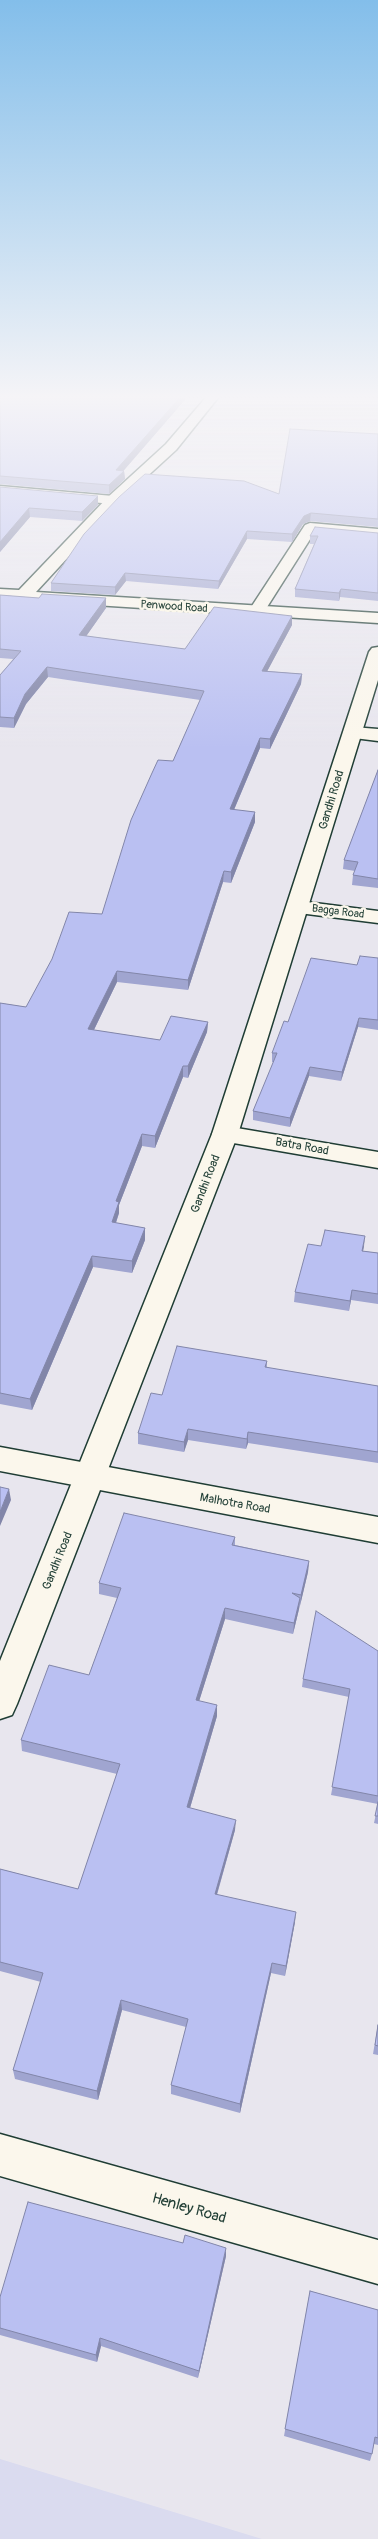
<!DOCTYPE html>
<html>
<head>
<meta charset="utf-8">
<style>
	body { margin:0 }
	canvas { display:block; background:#e8e6ee }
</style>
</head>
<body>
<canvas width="378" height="2539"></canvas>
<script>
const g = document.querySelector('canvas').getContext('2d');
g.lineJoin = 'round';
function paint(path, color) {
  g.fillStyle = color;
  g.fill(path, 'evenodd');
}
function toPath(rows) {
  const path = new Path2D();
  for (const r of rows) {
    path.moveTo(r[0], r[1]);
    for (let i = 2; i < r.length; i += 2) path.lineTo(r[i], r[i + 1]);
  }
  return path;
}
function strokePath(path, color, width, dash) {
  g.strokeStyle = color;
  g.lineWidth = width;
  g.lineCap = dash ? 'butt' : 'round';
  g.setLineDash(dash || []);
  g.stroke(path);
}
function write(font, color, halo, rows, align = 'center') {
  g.font = font + ' Pangolin,sans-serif';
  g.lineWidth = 5;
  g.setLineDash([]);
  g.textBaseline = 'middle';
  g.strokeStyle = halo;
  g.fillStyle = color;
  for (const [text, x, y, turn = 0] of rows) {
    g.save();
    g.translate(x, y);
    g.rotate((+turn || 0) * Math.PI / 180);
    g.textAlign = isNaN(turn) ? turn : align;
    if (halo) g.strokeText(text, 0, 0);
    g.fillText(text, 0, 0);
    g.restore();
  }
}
paint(toPath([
	[0,2459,262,2539,0,2539]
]), '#dadbef');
const street = toPath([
	[0,486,113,496,120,500,113,504,0,494,0,486],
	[310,523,378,529,378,539,314,533,262,615,250,615,248,612,305,525,310,523],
	[353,727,378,729,378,741,346,737,344,733,346,729,353,727],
	[299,901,378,911,378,923,291,912,288,907,291,902,299,901],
	[225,1126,378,1152,378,1168,216,1140,212,1134,216,1128,225,1126],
	[0,1447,378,1517,378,1543,0,1471,0,1447]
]);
const secondary = toPath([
	[209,394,221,394,176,450,118,503,36,592,378,613,378,623,0,599,0,589,19,590,108,497,166,444,209,394],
	[378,647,378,680,238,1134,17,1704,12,1715,0,1719,0,1661,212,1134,369,652,372,648,378,647],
	[0,2134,378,2240,378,2284,0,2176,0,2134]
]);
strokePath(street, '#1f3d34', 3);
strokePath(secondary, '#1f3d34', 3);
paint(street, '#fbf7ec');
paint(secondary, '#fbf7ec');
paint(toPath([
	[0,394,190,394,123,471,124,471,125,479,109,494,0,484],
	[378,434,378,527,310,521,303,524,292,542,247,539,218,589,126,581,115,595,51,591,51,583,279,494],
	[0,487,98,505,82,521,30,517,0,552],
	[378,533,378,601,340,597,339,601,295,597,295,589,314,544,310,544,310,536],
	[0,595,39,598,106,598,106,608,86,636,185,649,292,616,292,625,267,671,302,674,301,684,270,749,260,748,234,810,255,812,255,822,231,883,223,882,188,990,117,982,94,1030,160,1040,208,1022,207,1032,188,1078,183,1077,155,1148,142,1146,119,1205,119,1213,116,1223,145,1228,145,1240,132,1273,93,1267,32,1410,0,1404,0,1003,26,1007,102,914,173,761,200,700,48,677,26,704,14,728,0,727,0,675,13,659,0,658],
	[378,770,378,888,352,885,353,875,355,871,343,869,344,860],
	[378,958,378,1030,358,1027,341,1081,309,1076,290,1127,253,1120,253,1111,274,1062,272,1062,272,1053,288,1022,357,965],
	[321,1246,364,1246,363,1251,378,1253,378,1304,351,1300,349,1311,294,1302,295,1292],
	[267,1361,267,1368,378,1386,378,1463,248,1443,246,1449,188,1440,184,1452,138,1444,138,1433,162,1395],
	[235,1537,235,1545,309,1561,308,1572,293,1634,225,1619,199,1701,217,1716,190,1808,235,1830,217,1895,295,1922,285,1976,271,1973,240,2113,171,2094,171,2085,186,2027,122,2010,98,2100,15,2079,13,2070,41,1982,0,1971,0,1869,78,1889,117,1774,22,1751,21,1740,89,1675,117,1598,99,1594,99,1583],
	[378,1651,378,1824,374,1823,378,1804,331,1795,349,1697,302,1687,303,1679],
	[378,2024,378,2055,373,2054],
	[226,2256,198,2378,101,2346,97,2362,0,2335,0,2297],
	[310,2291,378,2310,378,2445,374,2444,372,2454,370,2461,284,2436]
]), '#a0a5d0');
paint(toPath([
	[183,394,190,394,119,476,124,471,125,479,109,494,109,485,116,470],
	[98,496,98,505,82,521,82,512],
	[29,508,30,517,0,552,0,542],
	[311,513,310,521,303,524,292,542,292,534,304,516],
	[247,531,247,539,218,589,219,581],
	[125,573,126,581,115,595,115,587],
	[341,589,340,597,339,601,339,593],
	[106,598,106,608,80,645,79,635],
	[292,616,292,625,262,681,262,671],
	[47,667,48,677,26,704,14,728,14,718,25,694],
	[302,674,301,684,270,749,270,739],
	[260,738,260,748,230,819,230,809],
	[255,812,255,822,231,883,231,872],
	[224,871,223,882,188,990,188,980],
	[117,971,117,982,89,1040,88,1029],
	[359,1018,358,1027,341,1081,342,1072],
	[208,1022,207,1032,188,1078,188,1066],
	[183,1066,183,1077,155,1148,155,1136],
	[310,1067,309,1076,290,1127,290,1118],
	[142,1134,142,1146,119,1205,119,1213,112,1234,112,1222,116,1201],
	[145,1228,145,1240,132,1273,132,1261],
	[365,1236,364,1246,361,1261,362,1251],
	[92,1256,93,1267,32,1410,30,1399],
	[352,1290,351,1300,349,1311,350,1301],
	[188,1429,188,1440,184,1452,184,1442],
	[248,1432,248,1443,246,1449,247,1439],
	[9,1489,11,1500,0,1526,0,1512],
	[309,1561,308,1572,300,1606,301,1595],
	[300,1598,299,1609,293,1634,294,1623],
	[225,1608,225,1619,196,1711,196,1700],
	[217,1705,217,1716,187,1818,187,1807],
	[236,1820,235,1830,214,1904,215,1894],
	[296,1912,295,1922,285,1976,286,1966],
	[272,1963,271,1973,240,2113,240,2104],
	[121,2000,122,2010,98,2100,97,2091],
	[226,2248,226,2256,198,2378,199,2371],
	[100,2338,101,2346,97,2362,96,2355]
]), '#8286a9');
const building = toPath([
	[0,394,183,394,116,470,124,471,109,485,0,476,0,394],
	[290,429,378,434,378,519,311,513,304,516,292,534,247,531,219,581,125,573,115,587,51,583,84,534,119,497,145,474,244,481,279,494,290,429],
	[0,487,98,496,82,512,29,508,0,542,0,487],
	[315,527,378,533,378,593,341,589,339,593,295,589,318,536,310,536,315,527],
	[42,594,106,598,79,635,185,649,214,607,292,616,262,671,302,674,270,739,260,738,230,809,255,812,231,872,224,871,188,980,117,971,88,1029,160,1040,171,1016,208,1022,188,1066,183,1066,155,1136,142,1134,116,1201,119,1202,112,1222,145,1228,132,1261,92,1256,30,1399,0,1393,0,1003,26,1007,52,959,69,912,102,914,131,820,152,773,158,760,173,761,204,691,47,667,25,694,14,718,0,717,0,675,21,651,0,649,0,595,39,598,42,594],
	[378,770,378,879,353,875,358,862,344,860,378,770],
	[360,956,378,958,378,1020,359,1018,342,1072,310,1067,290,1118,253,1111,277,1053,272,1053,284,1021,288,1022,311,958,357,965,360,956],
	[325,1230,365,1236,362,1251,378,1253,378,1294,352,1290,350,1301,295,1292,308,1244,321,1246,325,1230],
	[177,1346,267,1361,265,1367,378,1386,378,1452,248,1432,247,1439,188,1429,184,1442,138,1433,151,1393,162,1395,177,1346],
	[0,1487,9,1489,0,1512,0,1487],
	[124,1513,235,1537,232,1545,309,1561,301,1595,292,1593,300,1598,294,1623,225,1608,196,1700,217,1705,187,1807,236,1820,215,1894,296,1912,286,1966,272,1963,240,2104,171,2085,188,2019,121,2000,97,2091,13,2070,43,1973,0,1962,0,1869,78,1889,120,1764,21,1740,49,1665,89,1675,121,1588,99,1583,124,1513],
	[316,1611,378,1651,378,1796,332,1787,350,1689,303,1679,316,1611],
	[378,1802,378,1816,375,1816,378,1802],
	[378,2025,378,2046,375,2045,378,2025],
	[28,2202,183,2243,185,2235,226,2248,199,2371,100,2338,96,2355,0,2328,0,2297,28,2202],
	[310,2291,378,2310,378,2438,375,2437,372,2454,285,2429,310,2291]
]);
paint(building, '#bac0f2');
strokePath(building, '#8286a9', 1);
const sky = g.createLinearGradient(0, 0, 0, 749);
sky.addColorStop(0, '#83beea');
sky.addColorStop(0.53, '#f5f4f7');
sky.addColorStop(1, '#f5f4f700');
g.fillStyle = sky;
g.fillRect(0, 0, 378, 749);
write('11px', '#1f3d34', '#fbf7ec', [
	["Penwood Road",174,607,4],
	["Bagga Road",338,912,7]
]);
write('12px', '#1f3d34', '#fbf7ec', [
	["Gandhi Road",332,800,-73],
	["Batra Road",302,1147,10],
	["Gandhi Road",206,1184,-69],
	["Malhotra Road",235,1504,10],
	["Gandhi Road",58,1561,-68]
]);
write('15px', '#1f3d34', '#fbf7ec', [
	["Henley Road",189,2209,16]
]);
</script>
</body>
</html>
